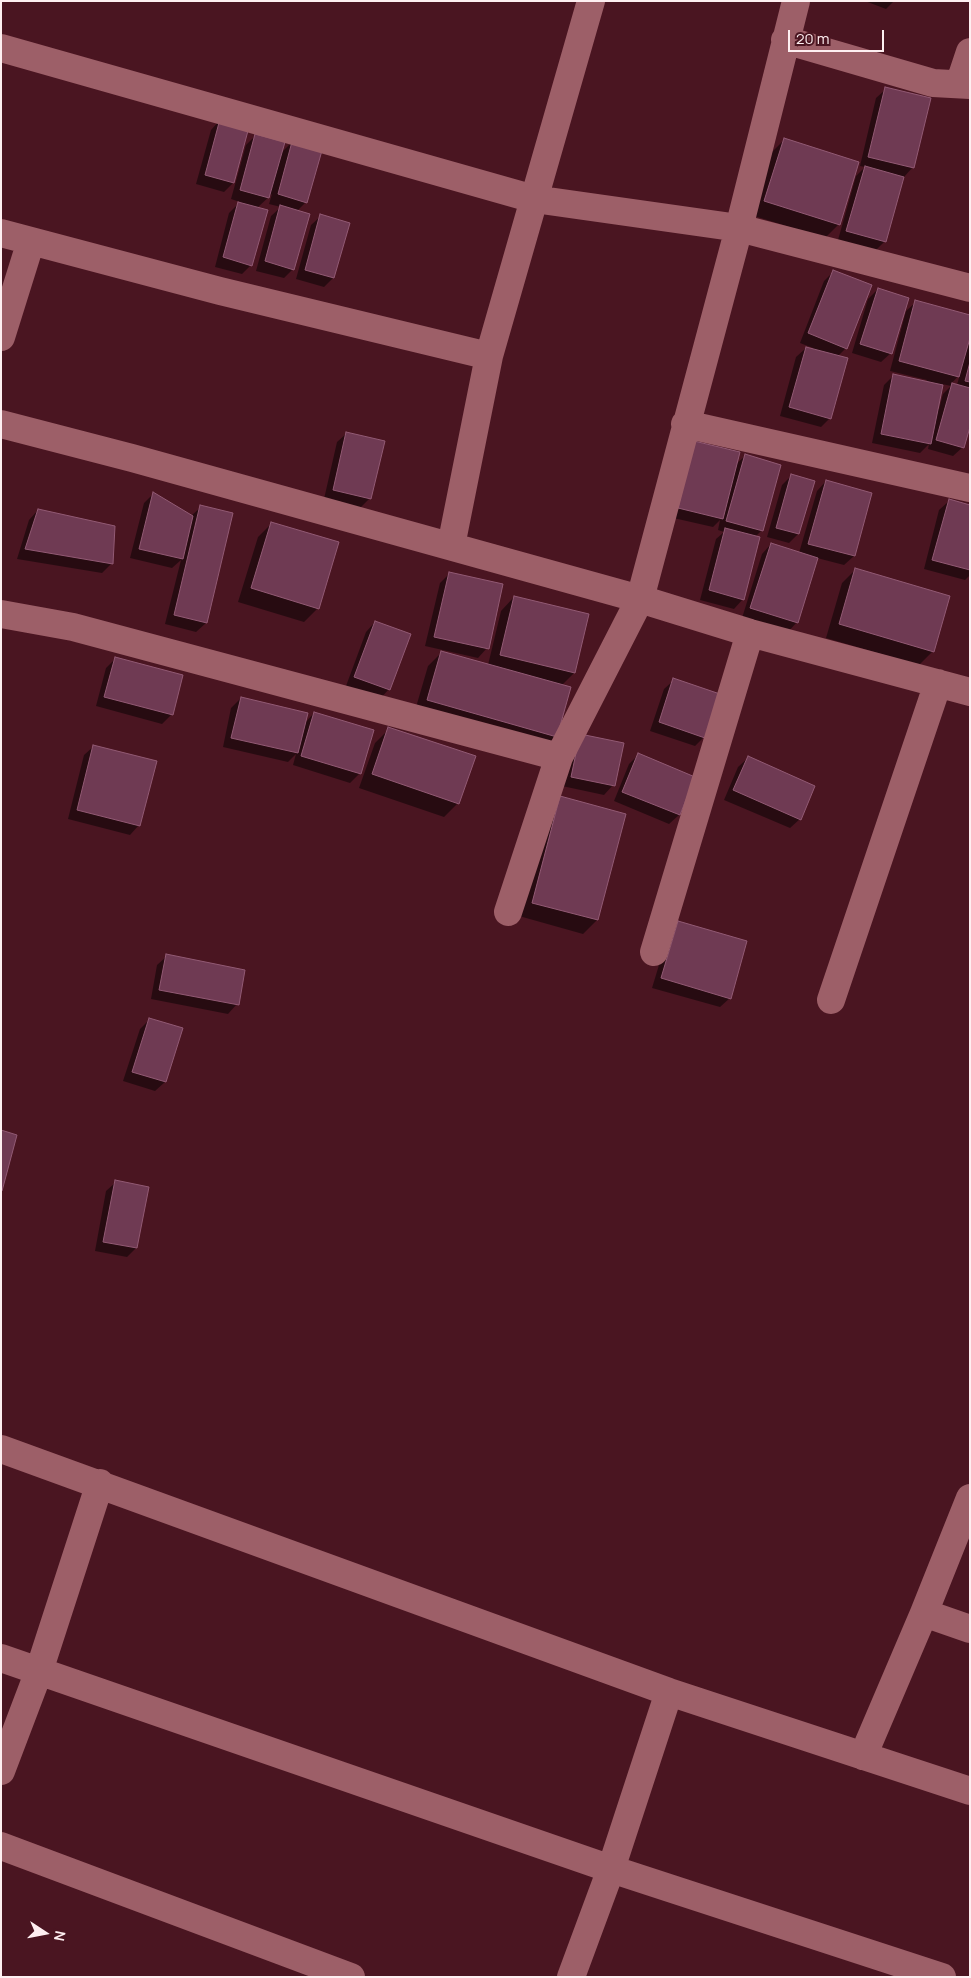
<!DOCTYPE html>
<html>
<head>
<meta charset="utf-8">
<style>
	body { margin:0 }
	#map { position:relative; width:971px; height:1978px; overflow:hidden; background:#4a1521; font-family:Manrope,sans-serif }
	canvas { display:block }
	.frame { position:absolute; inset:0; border:2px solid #feeff1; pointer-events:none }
	.north { position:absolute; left:20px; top:1908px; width:50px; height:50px; -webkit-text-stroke:4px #4a1521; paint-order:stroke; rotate:101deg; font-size:14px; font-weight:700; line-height:20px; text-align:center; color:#feeff1 }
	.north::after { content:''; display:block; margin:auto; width:18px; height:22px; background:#feeff1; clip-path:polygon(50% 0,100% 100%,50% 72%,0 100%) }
	.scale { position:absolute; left:788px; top:30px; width:96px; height:22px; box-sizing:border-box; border:2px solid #feeff1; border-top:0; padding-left:6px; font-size:15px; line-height:18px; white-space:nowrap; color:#feeff1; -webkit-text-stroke:4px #4a1521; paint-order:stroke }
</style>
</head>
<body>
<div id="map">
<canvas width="971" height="1978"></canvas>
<div class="frame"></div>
<div class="north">N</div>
<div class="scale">20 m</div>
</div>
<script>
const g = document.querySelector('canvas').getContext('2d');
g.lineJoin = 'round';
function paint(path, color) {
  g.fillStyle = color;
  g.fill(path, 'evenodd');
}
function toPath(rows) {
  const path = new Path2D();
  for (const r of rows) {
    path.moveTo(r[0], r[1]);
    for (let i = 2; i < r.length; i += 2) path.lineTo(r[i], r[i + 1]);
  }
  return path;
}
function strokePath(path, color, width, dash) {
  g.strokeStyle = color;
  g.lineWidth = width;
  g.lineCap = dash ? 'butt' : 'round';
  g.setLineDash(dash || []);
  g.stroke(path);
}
paint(toPath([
	[865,1,894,1,886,9],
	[886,89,913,167,903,178,885,241,875,251,838,240,856,176,865,167,860,166,876,98],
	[220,120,233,183,224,192,196,184,211,130],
	[256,135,281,153,294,140,306,202,297,211,293,269,284,278,256,271,271,216,281,207,269,204,272,194,257,208,251,265,242,274,215,267,229,213,240,202,231,199,246,145],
	[784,140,839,224,825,238,751,215,770,154],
	[321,216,333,278,324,287,296,279,311,225],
	[834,271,846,348,837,357,830,418,821,427,780,416,796,357,806,348,812,350,813,348,800,343,824,281],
	[878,289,891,353,881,362,852,353,868,299],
	[916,302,970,316,970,422,963,447,953,456,928,449,929,444,920,453,872,443,884,385,894,375,926,382,927,380,890,371,906,311],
	[960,374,957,385,951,384],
	[942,384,951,386,943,394,939,409,937,408],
	[347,433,370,498,360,508,324,499,337,442],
	[695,442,735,465,745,456,762,530,755,537,743,599,734,609,700,600,716,539,724,532,718,530,720,520,713,527,669,517],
	[791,476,798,534,789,543,767,537,782,485],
	[826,481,870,493,854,556,844,565,817,558,797,622,788,632,742,618,762,554,771,544,799,553,817,491],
	[153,494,191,516,201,507,232,514,206,623,196,632,165,624,181,560,172,568,130,558,144,503],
	[949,501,970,506,970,575,965,580,924,569,939,510],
	[38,510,113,527,111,564,102,573,17,559,29,520],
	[272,523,318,608,304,622,238,602,258,537],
	[855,570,933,651,919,665,826,638,842,583],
	[449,574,487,648,478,658,425,646,440,583],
	[514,597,574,673,561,686,556,736,542,750,414,714,428,666,441,653,488,665,501,611],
	[375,622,389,689,380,699,346,686,366,632],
	[116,658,182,676,171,715,162,724,96,706,106,668],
	[674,680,704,737,695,746,650,731,664,689],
	[241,698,304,724,314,713,360,773,350,783,293,765,296,754,288,762,223,747,231,708],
	[389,729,458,803,444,817,359,788,375,743],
	[571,744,613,785,604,795,562,786],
	[94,746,139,825,130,835,68,819,84,755],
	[638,755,694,778,679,815,669,824,614,801,629,764],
	[748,758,800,819,790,828,724,800,738,767],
	[560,798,624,815,597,920,583,934,519,916],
	[679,922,730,998,720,1007,652,988,669,932],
	[167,956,237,1004,228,1014,151,999,157,965],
	[150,1019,181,1029,165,1082,155,1091,123,1081,140,1029],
	[116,1182,148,1188,136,1248,127,1257,95,1251,106,1191]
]), '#0007');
const building = toPath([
	[885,87,931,98,914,168,868,157,885,87],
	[220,119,249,127,234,183,205,175,220,119],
	[255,134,285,142,269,198,240,190,255,134],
	[293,138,323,147,307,203,278,194,293,138],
	[784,138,859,162,840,225,764,201,784,138],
	[865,166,904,177,886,242,846,231,865,166],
	[238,202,268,210,252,266,223,257,238,202],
	[280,205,310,214,294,270,265,261,280,205],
	[320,214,350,223,334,278,305,270,320,214],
	[833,270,872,285,847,349,808,333,833,270],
	[878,288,909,298,892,354,860,344,878,288],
	[915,300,970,315,970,338,959,377,899,361,915,300],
	[806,347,848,358,831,419,789,407,806,347],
	[970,362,970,382,965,381,970,362],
	[893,374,943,385,931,444,881,434,893,374],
	[952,383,970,388,970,427,964,448,936,440,952,383],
	[346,432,385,441,371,499,333,490,346,432],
	[694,441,740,452,723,519,678,508,694,441],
	[745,454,781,465,763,531,726,521,745,454],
	[791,474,815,481,799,534,776,528,791,474],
	[826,480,872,493,855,556,808,544,826,480],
	[153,492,193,516,183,559,139,549,153,492],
	[949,499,970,505,970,570,932,560,949,499],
	[200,505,233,513,207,623,174,615,200,505],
	[38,509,115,526,113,564,25,549,38,509],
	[271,522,339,542,319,609,251,588,271,522],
	[725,528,760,537,744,600,709,590,725,528],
	[771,543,818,558,798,623,750,608,771,543],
	[855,568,950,596,934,652,839,624,855,568],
	[449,572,503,584,489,649,434,637,449,572],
	[514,596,589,614,575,673,500,655,514,596],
	[375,621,411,634,390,690,354,677,375,621],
	[441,651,571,687,557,737,427,700,441,651],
	[115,657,183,675,173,715,104,697,115,657],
	[673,678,720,694,705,738,659,722,673,678],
	[241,697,308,713,298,753,231,738,241,697],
	[314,712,374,730,361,774,301,756,314,712],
	[388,727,476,756,459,804,372,774,388,727],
	[580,734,624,743,615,786,571,777,580,734],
	[93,745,157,761,140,826,77,810,93,745],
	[638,753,695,777,680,815,622,792,638,753],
	[748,756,815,786,801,820,733,790,748,756],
	[560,796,626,814,598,920,532,903,560,796],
	[678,921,747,941,731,999,661,978,678,921],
	[166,954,245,970,239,1005,159,990,166,954],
	[149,1018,183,1028,166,1082,132,1072,149,1018],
	[1,1130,17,1135,2,1191,1,1190,1,1130],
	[115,1180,149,1187,137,1248,103,1242,115,1180]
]);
paint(building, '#6f3a53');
strokePath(building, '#925a74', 1);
strokePath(toPath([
	[785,40,933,83,970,85],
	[1,48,534,199,739,228,970,288],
	[960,82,970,52],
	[1,233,220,291,489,356],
	[1,337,31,241],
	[1,424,132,458,640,599,739,228,796,1],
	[685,424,970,488],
	[451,546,489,356,591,1],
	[1,614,73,627,559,757],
	[508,912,559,757,640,599,750,633,970,692],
	[654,952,750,633],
	[831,1000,938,683],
	[1,1449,669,1692,970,1791],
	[970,1498,924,1613,970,1629],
	[1,1658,611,1869,571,1977],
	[669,1692,611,1869,942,1977],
	[863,1756,924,1613],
	[1,1771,39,1671,100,1483],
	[1,1846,351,1977]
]), '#9d5f68', 28);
</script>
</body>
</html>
